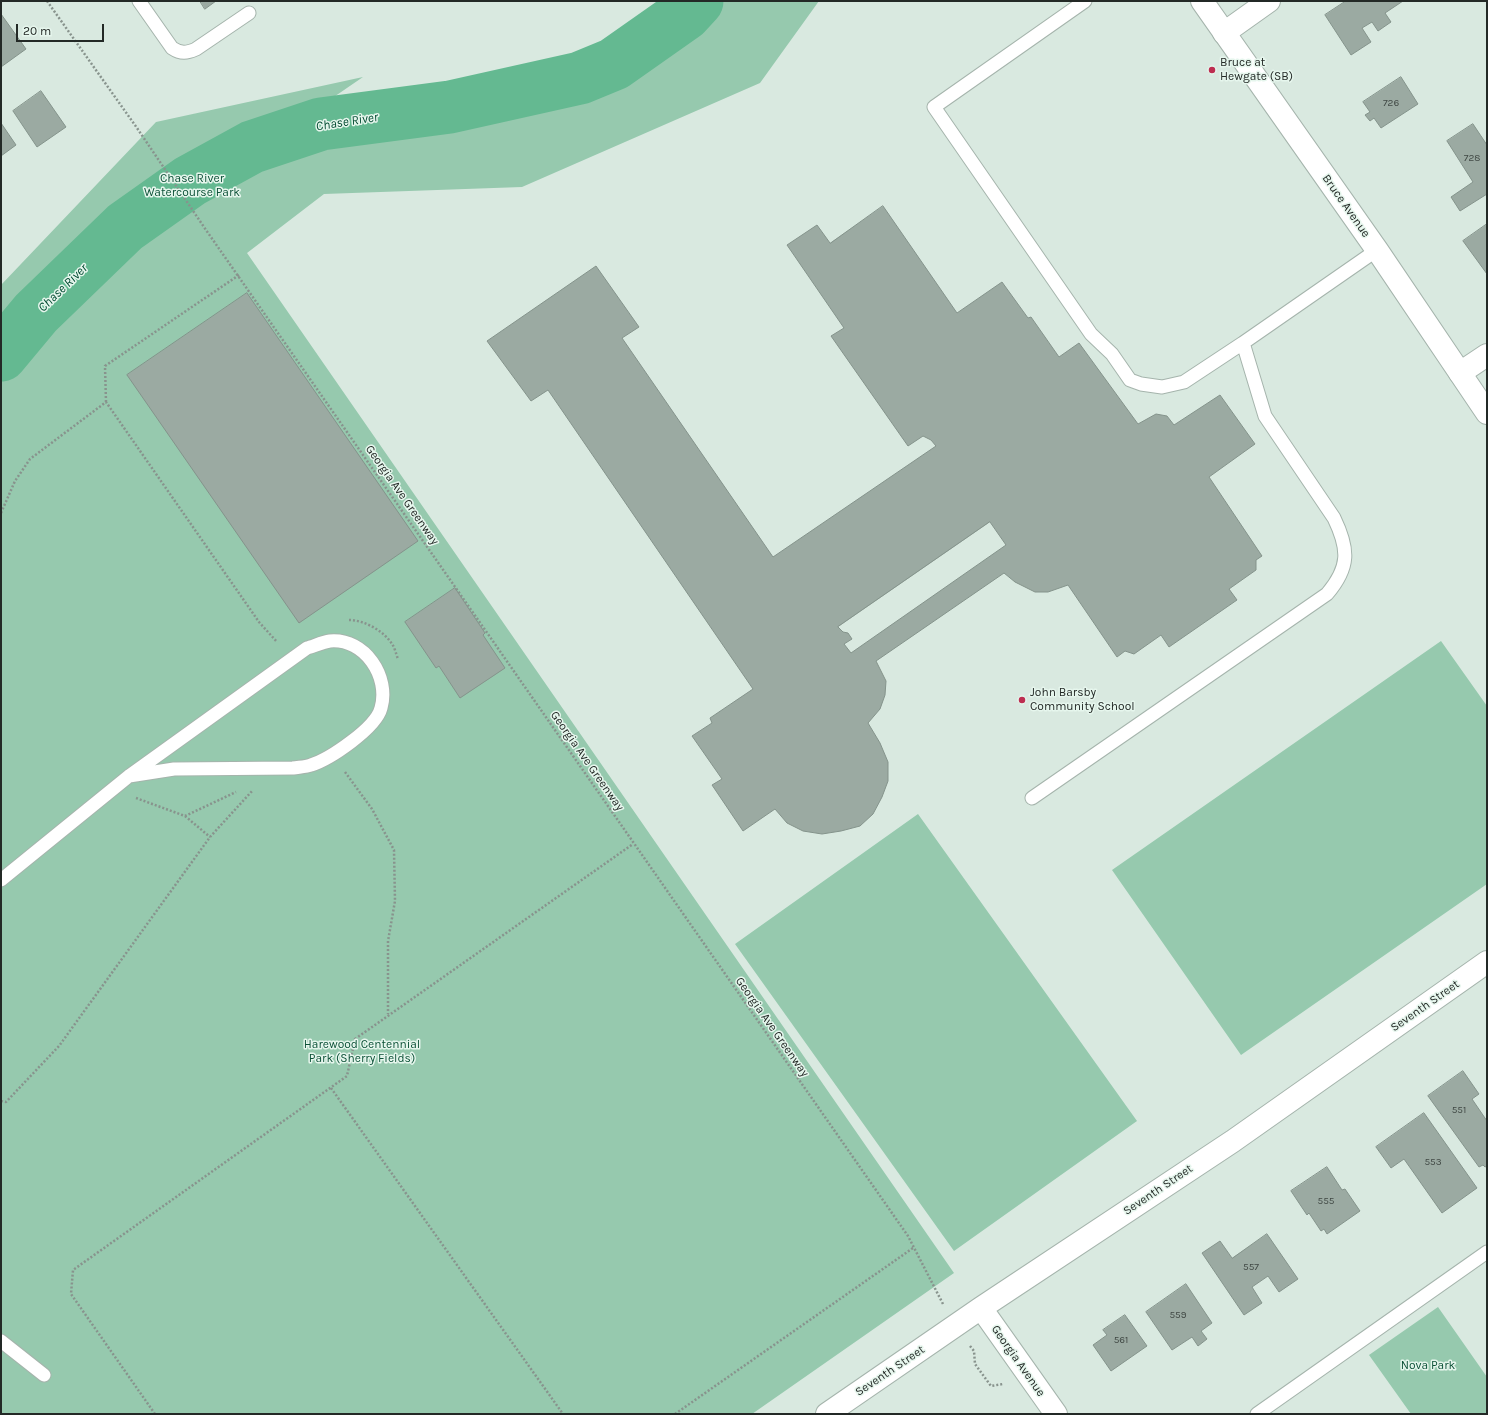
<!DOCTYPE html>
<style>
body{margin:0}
#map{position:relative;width:1488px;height:1415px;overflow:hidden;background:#d9e9e0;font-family:Karla,sans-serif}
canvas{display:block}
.frame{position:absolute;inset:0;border:2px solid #232926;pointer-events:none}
.scale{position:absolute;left:16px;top:24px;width:88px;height:18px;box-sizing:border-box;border:2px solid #232926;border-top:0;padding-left:5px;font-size:12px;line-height:14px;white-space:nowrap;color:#232926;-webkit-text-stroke:3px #e6f6ed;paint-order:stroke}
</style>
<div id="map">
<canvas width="1488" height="1415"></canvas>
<div class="frame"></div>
<div class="scale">20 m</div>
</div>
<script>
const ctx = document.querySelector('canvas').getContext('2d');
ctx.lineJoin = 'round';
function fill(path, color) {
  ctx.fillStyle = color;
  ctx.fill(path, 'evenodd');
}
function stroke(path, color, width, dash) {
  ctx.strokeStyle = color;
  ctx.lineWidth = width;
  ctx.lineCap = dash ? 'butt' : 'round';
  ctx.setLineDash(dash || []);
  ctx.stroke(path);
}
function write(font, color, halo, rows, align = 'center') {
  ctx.font = font + ' Karla,sans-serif';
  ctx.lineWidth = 3;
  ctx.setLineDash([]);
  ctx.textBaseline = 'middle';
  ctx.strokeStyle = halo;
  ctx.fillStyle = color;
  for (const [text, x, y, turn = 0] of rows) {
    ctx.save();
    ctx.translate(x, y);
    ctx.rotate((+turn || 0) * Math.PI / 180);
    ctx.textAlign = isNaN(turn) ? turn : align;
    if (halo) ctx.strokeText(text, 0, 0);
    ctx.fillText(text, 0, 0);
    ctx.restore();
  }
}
fill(new Path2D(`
 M719,1H819L760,83L522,187L324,194L247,253L954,1273L752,1414H1V285L156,122L363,77L309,114L395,103L414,96L454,90L522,86L577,74L651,41Z
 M1441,641L1487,706V884L1241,1055L1112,870Z
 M918,814L1137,1121L954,1251L735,944Z
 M1438,1307L1487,1377V1414H1411L1369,1355Z`), '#96c9ae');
stroke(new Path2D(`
 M1,355L36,313L125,227L190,181L252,147L321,124L450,107L580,78L614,64L685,14L697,1`), '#64b991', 53);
const building = new Path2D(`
 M200,1H216L205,9Z
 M1346,1H1403L1385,13L1391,22L1378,31L1372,22L1362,28L1371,42L1351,55L1325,15Z
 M1,14L26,49L1,67Z
 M1401,77L1418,104L1381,128L1374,118L1370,121L1365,115L1370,112L1363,102Z
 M41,91L66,127L37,147L13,111Z
 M1,123L16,145L1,156Z
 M1473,124L1487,145V194L1460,211L1451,197L1473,182L1447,141Z
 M883,206L957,313L1002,282L1028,318L1031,317L1059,357L1079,343L1138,424L1156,414L1167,416L1174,425L1220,395L1255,444L1209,477L1262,556L1256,560V570L1229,589L1237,600L1169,647L1161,635L1134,654L1125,651L1117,657L1068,585L1048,592H1035L1015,582L1004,573L876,661L886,681L885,695L880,709L868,723L880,743L888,762V781L882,797L873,814L860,826L841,831L822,834L803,831L787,823L775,809L743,831L712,785L722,779L692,736L712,723L710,718L753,689L548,390L531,401L487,341L596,266L639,327L622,338L773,557L936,446L931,440L923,436L908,446L831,336L844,328L787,245L817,225L830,243ZM990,522L1006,545L851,653L844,644L852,639L848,633L843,632L838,627Z
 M1487,224V274L1463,241Z
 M247,293L418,541L299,623L127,375Z
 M455,588L485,633L483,635L505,668L460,698L439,666L436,668L405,622Z
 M1463,1071L1479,1094L1472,1099L1487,1121V1166L1485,1167L1483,1165L1479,1167L1428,1096Z
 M1424,1113L1477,1188L1442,1213L1404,1159L1391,1168L1376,1147Z
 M1327,1167L1342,1190L1345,1189L1360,1211L1327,1234L1324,1229L1321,1231L1309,1213L1307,1215L1291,1191Z
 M1267,1234L1298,1279L1279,1292L1268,1276L1252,1287L1262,1303L1244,1315L1202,1253L1220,1241L1232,1258Z
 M1186,1284L1212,1323L1201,1331L1207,1339L1198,1346L1192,1337L1172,1350L1146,1312Z
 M1125,1315L1147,1346L1111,1371L1093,1345L1107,1335L1103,1330Z`);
fill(building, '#9baaa2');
stroke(building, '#84938b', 1);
const service = new Path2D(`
 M139,1L172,48C181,54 187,53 196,49L249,13
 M1085,1L934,107L1091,334L1112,354L1130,380L1141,384L1162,387L1184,382L1243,343L1377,250
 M1032,798L1327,594C1350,567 1349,549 1334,518L1265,416L1243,343
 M1,880L129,776L307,648C314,646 323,642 330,641C365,638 390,677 381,708C376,728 330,759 311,765C306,767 299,767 293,768L174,769L129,776
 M1,1341L44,1375
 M1257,1414L1487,1252`);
const minor = new Path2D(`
 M1224,33L1269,1
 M1460,373L1487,355
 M981,1308L1056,1414
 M827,1414L981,1308L1233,1141L1487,962`);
const tertiary = new Path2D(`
 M1202,1L1377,250L1487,413`);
stroke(service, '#a5b4ac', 15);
stroke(minor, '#a5b4ac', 24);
stroke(tertiary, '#a5b4ac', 24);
stroke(new Path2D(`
 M47,1L137,128L206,230L908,1236L943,1304
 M106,402L105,366L239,275
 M1,513L15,481L30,459L106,402L259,622L277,642
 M349,620C364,620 384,631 392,644C395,648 396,654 398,659
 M345,772L372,809L394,850L395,901L388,941V1014
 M136,798L185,816L236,792
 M185,816L210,837
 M331,1088L563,1414
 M1,1101L6,1102L59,1046L210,837L253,790
 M970,1346L974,1351L975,1364L991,1386L1003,1384
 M155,1414L71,1294L73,1270L347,1076L355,1039L633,844
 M675,1414L913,1248`), '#88938d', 2.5, [2, 2]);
stroke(service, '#fff', 13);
stroke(minor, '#fff', 22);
stroke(tertiary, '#fff', 22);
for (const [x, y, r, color] of [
 [1212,70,4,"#bd2d50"],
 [1022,700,4,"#bd2d50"]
]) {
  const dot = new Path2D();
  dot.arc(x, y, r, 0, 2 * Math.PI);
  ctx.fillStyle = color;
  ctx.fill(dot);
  stroke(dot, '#e6f6ed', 1.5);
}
write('10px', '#414945', null, [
 ["726",1391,103],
 ["728",1472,158],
 ["551",1459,1110],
 ["553",1433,1162],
 ["555",1326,1201],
 ["557",1251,1267],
 ["559",1178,1315],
 ["561",1121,1340]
]);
write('12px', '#232926', '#e6f6ed', [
 ["Bruce at",1220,63],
 ["Hewgate (SB)",1220,77],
 ["John Barsby",1030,693],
 ["Community School",1030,707]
], 'left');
write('12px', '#0c5137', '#e6f6ed', [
 ["Chase River",192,179],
 ["Watercourse Park",192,193],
 ["Harewood Centennial",362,1045],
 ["Park (Sherry Fields)",362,1059],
 ["Nova Park",1428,1366]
]);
write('12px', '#232926', '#e6f6ed', [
 ["Bruce Avenue",1346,206,55],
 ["Georgia Ave Greenway",402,495,55],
 ["Georgia Ave Greenway",587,761,55],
 ["Seventh Street",1425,1006,-35],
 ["Georgia Ave Greenway",772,1027,55],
 ["Seventh Street",1158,1190,-34],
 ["Georgia Avenue",1018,1361,55],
 ["Seventh Street",890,1371,-34]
]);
write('italic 13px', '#024b31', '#e6f6ed', [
 ["Chase River",347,122,-9],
 ["Chase River",63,288,-44]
]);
</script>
